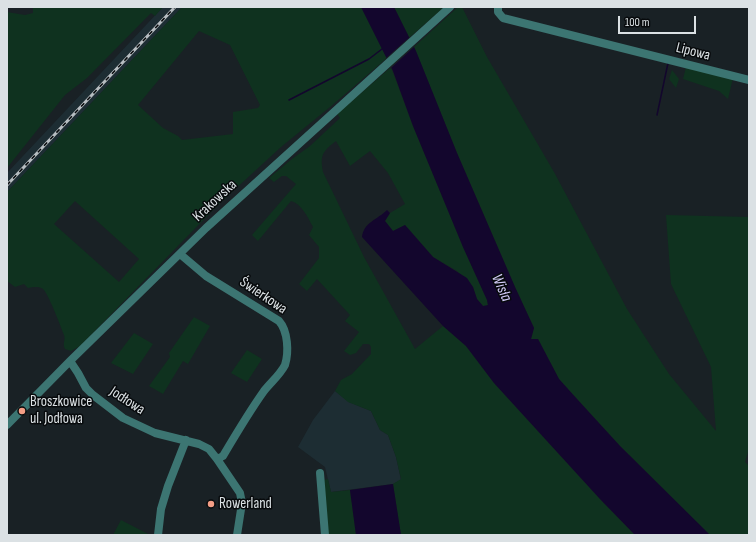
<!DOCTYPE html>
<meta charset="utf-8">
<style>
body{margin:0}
#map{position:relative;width:756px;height:542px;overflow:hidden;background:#192125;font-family:"Sofia Sans Condensed",sans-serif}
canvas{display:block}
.frame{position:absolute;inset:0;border:8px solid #dbe1e4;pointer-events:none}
.scale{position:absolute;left:618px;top:16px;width:78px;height:18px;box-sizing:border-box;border:2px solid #dbe1e4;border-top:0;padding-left:5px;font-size:12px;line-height:14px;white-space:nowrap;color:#dbe1e4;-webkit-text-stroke:3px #070a0c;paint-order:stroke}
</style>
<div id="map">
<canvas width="756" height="542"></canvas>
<div class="frame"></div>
<div class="scale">100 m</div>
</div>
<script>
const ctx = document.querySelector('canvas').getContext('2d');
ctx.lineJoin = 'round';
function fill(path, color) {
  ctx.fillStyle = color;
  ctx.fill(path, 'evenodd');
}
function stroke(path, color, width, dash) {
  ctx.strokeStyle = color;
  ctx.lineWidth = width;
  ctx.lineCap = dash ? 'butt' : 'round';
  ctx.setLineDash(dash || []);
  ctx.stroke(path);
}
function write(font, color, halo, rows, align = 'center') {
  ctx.font = font + ' "Sofia Sans Condensed",sans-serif';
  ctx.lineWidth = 3;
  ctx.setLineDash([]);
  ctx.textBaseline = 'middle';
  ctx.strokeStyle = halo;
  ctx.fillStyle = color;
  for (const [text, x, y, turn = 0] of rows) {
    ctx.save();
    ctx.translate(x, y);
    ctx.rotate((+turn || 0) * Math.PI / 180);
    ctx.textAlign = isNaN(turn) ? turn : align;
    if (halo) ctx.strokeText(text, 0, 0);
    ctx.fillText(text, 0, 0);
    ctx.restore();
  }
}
fill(new Path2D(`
 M163,7H182L7,192V173Z
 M335,391L349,402L371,411L380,430L388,435L396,457L401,480L393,484L331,492L325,467L298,447L313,420Z`), '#1d2d33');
fill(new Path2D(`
 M33,7H163L155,16L151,13L87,78L65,95L7,168V12L25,15L33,13Z
 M182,7H361L387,58L330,107L281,147L219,204L80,346L71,351L65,349C62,343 66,340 64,335C61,327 48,293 43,289C39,286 33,287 28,288L24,284L15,287L7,281V192ZM199,31L230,45L260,105L258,108L233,112V134L182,140L178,136L163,128L138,105ZM75,201L139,259L119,282L54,224Z
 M394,7H444L409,38Z
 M458,7H462L487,57L554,172L627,309L669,374L716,431L711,367L671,284L666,215L749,217V449L745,462L749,466V535H710L620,446L577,399L559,379L538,339H531L534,328L515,287L457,153L414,47Z
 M391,67L413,126L463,247L487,300L488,306H483L477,299L473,287L457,271L433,257L405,225L393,231L385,221L390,213L405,204L388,173L370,151L350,166L336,141C322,152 320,155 323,172L364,257L415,349L443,326L466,346L494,383L600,499L635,535H401L393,484L401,479L396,457L388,435L380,430L371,411L348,402L335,391L341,380L352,374L371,354V347L369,344H363L356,353L350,355L344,351L359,332L345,321L350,315L317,279L307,291L299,284L319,258V247L309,235L313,227C308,218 302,204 291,201L258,241L252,235L296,184L286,176H282L274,182L269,178L292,159L310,146L340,118L337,114Z
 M686,67L733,78L728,99L719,91L683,79Z
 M672,70L679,79L676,88L669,79Z
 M194,317L210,326L188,364L183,361L163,394L149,386L170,357L169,353Z
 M134,333L153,344L133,374L111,363Z
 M247,350L262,359L247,382L231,373Z
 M328,479L331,492L350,490L356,535H327L324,480Z
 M121,520L150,535H113Z`), '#0f321f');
fill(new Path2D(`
 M361,7H394L416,51L457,153L515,287L534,328L531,339H538L559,379L577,399L620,446L710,535H635L600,499L494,383L466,346L443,326L362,237C364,222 377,220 387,210L390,213L385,221L393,231L405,225L433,257L467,278L473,287L477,299L483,306L488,305L487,300L463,247L413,126L393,71Z
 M393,484L401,535H356L350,490Z`), '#13062d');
fill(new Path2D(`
 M411,36L415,46L390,69L385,59Z`), '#192125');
stroke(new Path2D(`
 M289,100L369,59L382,49
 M657,115L668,63`), '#13062d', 1.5);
stroke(new Path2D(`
 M498,7V12L503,18L749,80
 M180,254L206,276L279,321C288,331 289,352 285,365C280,375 271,382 264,391C249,412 236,434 223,456L217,459
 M70,361L78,373L86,388L93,395L123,418L155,433L199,444L209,449L217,459L240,493L242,503L237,535
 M7,425L70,361L206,228L450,7
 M320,473L325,535
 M158,535L161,509L168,486L186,440`), '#3c7572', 8);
const rail = new Path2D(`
 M7,185L175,7`);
stroke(rail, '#b7bdc1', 3);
stroke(rail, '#070a0c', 1.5, [4.5]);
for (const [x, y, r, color] of [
 [22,411,4,"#f49e86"],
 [211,504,4,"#f49e86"]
]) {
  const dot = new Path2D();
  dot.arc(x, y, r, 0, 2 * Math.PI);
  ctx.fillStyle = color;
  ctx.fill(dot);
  stroke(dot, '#070a0c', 1.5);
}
write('15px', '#dbe1e4', '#070a0c', [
 ["Lipowa",693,52,14],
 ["Krakowska",215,201,-43],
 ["Świerkowa",263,296,34],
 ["Jodłowa",127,401,33]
]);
write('15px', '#dbe1e4', '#070a0c', [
 ["Broszkowice",30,402],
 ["ul. Jodłowa",30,419],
 ["Rowerland",219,504]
], 'left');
write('italic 16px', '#d3cbf8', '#070a0c', [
 ["Wisła",501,288,66]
]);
</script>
